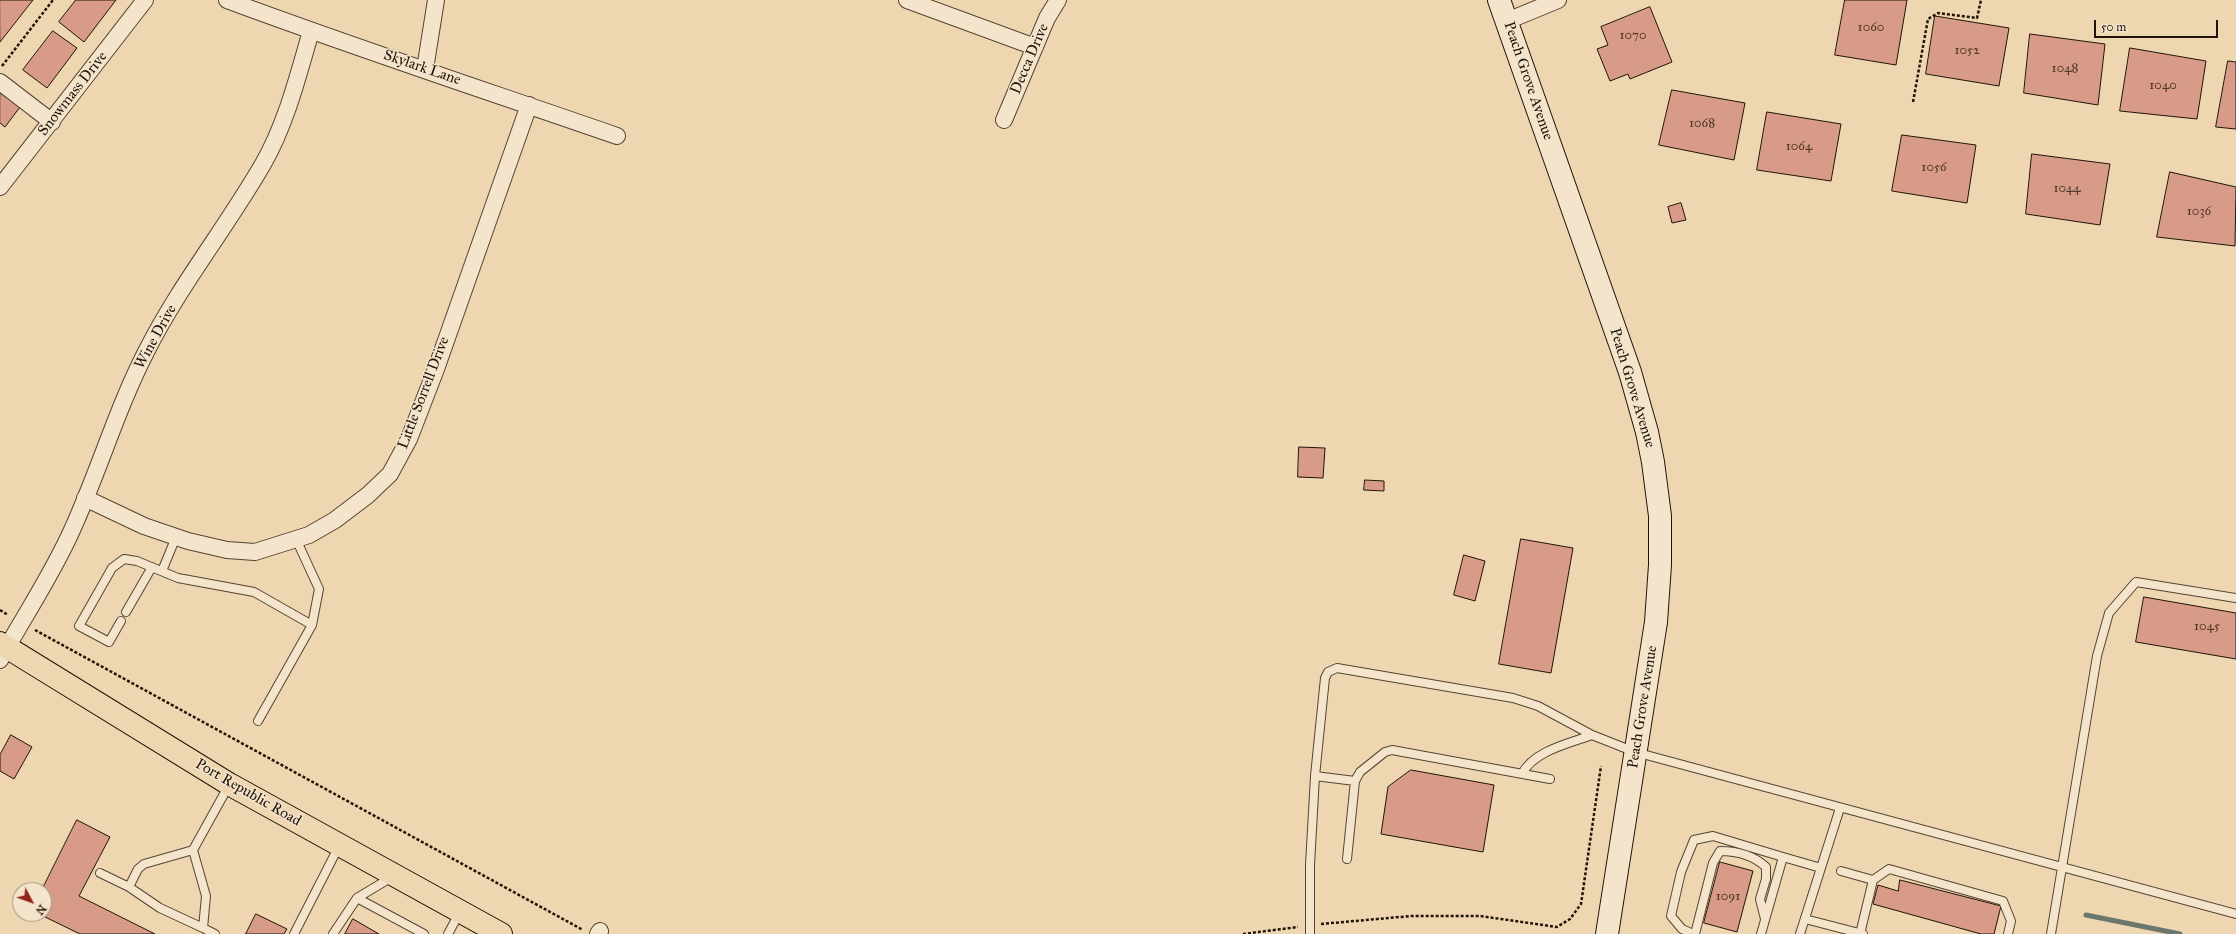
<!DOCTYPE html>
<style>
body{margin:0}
#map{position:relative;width:2236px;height:934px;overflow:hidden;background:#eed6b0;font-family:"IM FELL Great Primer",serif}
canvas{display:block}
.north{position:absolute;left:12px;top:882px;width:40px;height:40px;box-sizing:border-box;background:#f4e4cc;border:1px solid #9f917e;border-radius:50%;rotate:131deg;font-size:11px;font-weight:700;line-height:16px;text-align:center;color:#201408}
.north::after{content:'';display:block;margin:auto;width:14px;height:18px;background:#8f2418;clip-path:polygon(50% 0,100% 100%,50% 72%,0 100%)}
.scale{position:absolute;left:2094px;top:20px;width:124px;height:18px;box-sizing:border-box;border:2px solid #201408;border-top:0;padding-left:5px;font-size:12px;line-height:14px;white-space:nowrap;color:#201408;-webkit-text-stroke:3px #f4e4cc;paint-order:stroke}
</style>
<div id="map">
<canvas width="2236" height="934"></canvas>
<div class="north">N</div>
<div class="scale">50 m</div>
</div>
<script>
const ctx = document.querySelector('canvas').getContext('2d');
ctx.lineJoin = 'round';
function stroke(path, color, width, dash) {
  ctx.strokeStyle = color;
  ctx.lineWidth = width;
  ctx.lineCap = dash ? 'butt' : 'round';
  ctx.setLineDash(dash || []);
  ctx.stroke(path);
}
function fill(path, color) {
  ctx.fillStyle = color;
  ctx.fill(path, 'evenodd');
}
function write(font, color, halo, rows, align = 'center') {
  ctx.font = font + ' "IM FELL Great Primer",serif';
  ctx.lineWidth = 3;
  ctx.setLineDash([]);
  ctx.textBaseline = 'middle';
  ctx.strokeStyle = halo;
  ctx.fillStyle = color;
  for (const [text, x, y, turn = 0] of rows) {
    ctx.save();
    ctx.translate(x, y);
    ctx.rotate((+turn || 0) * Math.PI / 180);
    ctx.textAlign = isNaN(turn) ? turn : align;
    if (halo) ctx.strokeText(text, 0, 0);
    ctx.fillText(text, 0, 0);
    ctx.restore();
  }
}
stroke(new Path2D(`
 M2086,915L2180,934`), '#69776c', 5);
const building = new Path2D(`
 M0,0H33L0,42Z
 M76,0H116L84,42L59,22Z
 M1845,0H1907L1896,65L1835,55Z
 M1650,7L1672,62L1630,79L1628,74L1610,81L1597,49L1608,45L1601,27Z
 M1935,16L2009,28L1999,86L1926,74Z
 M53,31L77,48L47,88L23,70Z
 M2030,34L2105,44L2098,105L2024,93Z
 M2130,48L2206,61L2197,119L2120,111Z
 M2228,61L2236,62V129L2216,127Z
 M1672,90L1745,103L1734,160L1659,145Z
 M0,93L20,107L5,127L0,123Z
 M1767,112L1841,124L1831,181L1757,170Z
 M1902,135L1976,145L1967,203L1892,191Z
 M2032,154L2110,164L2100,225L2026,214Z
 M2170,172L2236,187L2235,246L2157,237Z
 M1681,203L1686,220L1672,223L1668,207Z
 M1299,447L1325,448L1323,478L1298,477Z
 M1365,480L1384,481V491L1364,490Z
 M1521,539L1573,548L1551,673L1499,664Z
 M1464,555L1485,561L1475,601L1454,595Z
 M2144,597L2236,613V659L2136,642Z
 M11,735L32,747L14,779L0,771V755Z
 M1411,770L1494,785L1483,852L1381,834L1388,787Z
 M77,820L110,837L79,896L155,934H80L39,914H44V890H42Z
 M1720,862L1753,871L1737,932L1704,923Z
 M1900,880L2001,906L1994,934H1981L1873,904L1878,885L1898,891Z
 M256,914L287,929L284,934H246Z
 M353,919L379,934H345Z`);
fill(building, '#d89b88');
stroke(building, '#201408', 1);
const lane = new Path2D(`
 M162,571L176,537
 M126,612L152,567
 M121,621L109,642L79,626L112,568L124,559L137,561L178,578L254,592L312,625
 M258,721L312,625L319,589L296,539
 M1522,774C1533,751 1570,743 1592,735
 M1315,776L1355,781
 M193,850L206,896L203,928L160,908L129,887L138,869L144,864L193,850L229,785
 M1783,857L1821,868
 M1347,859L1355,781L1360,772L1385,752L1392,750L1550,779
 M1841,871L1873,880L1889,869L2003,901L2011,921L2008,934
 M100,873L129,887
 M357,898L424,934
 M1805,919L1863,934
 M203,928L215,934
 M294,934L339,846
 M333,934L357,898L392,877
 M448,934L460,912
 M1310,934V865L1315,776L1325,678L1328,672L1337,668L1513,698L1538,706L1592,735L1635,752L2236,914
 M1693,934L1682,929L1671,916L1681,872L1694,840L1713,836L1783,857L1761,934
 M1695,934L1713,863L1720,851C1737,851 1753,855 1766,867V879L1760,899L1765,919
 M1800,934L1840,808
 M1860,934L1873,880
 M2051,934L2097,656L2109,613L2136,582L2236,598`);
const street = new Path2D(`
 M227,0C356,48 487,91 617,136
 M907,0L1035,47
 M1507,21L1558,0
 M425,69L436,0
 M0,82L52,122
 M1004,120L1047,18L1058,0
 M0,187L145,0
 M85,498L144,526L188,541L227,550L255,552L309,535L335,520L368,495L390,474L409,439L436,369L529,105
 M0,660C24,616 52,575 72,530C99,471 117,408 147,350C180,285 226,228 263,164C286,124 298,76 311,31
 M598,934L600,931`);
const secondary = new Path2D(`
 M1499,0L1630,372L1647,432L1653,462L1660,516V565L1656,622L1607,934`);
const primary = new Path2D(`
 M0,643L229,784L501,934`);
stroke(lane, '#544432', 10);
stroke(street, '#544432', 18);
stroke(secondary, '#201408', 24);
stroke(primary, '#201408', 24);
stroke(new Path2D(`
 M2,66L53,0
 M1913,102L1928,19L1938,13L1977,18L1981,0
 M0,610L8,615
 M35,630L583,930
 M1321,924L1411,916H1480L1557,927L1570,919L1581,904L1601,766
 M1243,934L1298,927`), '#201408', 2.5, [3, 2]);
stroke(lane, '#f4e4cc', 8);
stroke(street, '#f4e4cc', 16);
stroke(secondary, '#f4e4cc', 22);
stroke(primary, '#eed6b0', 22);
write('13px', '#4e3628', null, [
 ["1060",1871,28],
 ["1070",1633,36],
 ["1052",1967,51],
 ["1048",2065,69],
 ["1040",2163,86],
 ["1068",1702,124],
 ["1064",1799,147],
 ["1056",1934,168],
 ["1044",2067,189],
 ["1036",2199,212],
 ["1045",2207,627],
 ["1091",1728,897]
]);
write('15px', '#201408', '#f4e4cc', [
 ["Decca Drive",1030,59,-67],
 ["Skylark Lane",422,68,19],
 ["Peach Grove Avenue",1528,81,71],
 ["Snowmass Drive",73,94,-52],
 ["Wine Drive",156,337,-61],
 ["Peach Grove Avenue",1632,388,73],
 ["Little Sorrell Drive",424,393,-69],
 ["Peach Grove Avenue",1643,707,-81],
 ["Port Republic Road",248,793,30]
]);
</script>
